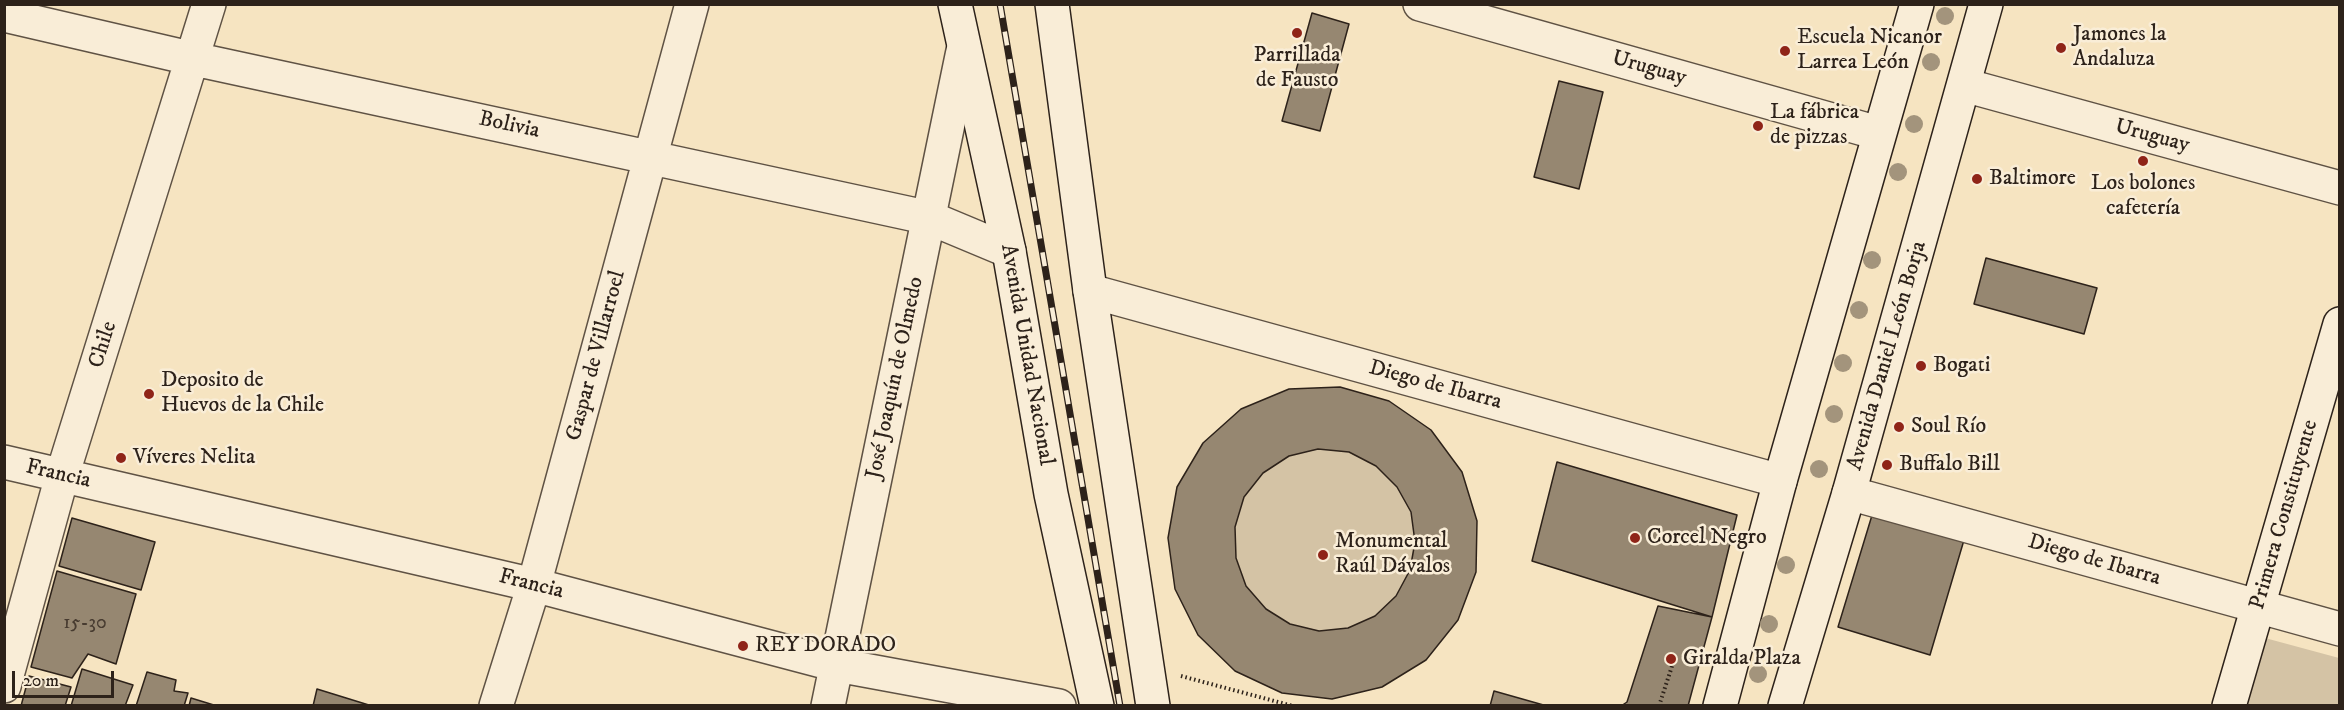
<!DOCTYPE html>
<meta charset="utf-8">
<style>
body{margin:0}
#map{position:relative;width:2344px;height:710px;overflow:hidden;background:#f6e4c1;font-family:"IM FELL DW Pica",serif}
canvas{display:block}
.frame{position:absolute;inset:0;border:6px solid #2d221a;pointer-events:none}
.scale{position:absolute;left:12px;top:671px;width:102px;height:27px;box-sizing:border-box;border:3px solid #2d221a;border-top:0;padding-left:8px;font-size:18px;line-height:21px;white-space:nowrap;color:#2d221a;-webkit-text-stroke:4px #f9edd7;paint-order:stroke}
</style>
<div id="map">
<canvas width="2344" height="710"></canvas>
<div class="frame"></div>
<div class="scale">20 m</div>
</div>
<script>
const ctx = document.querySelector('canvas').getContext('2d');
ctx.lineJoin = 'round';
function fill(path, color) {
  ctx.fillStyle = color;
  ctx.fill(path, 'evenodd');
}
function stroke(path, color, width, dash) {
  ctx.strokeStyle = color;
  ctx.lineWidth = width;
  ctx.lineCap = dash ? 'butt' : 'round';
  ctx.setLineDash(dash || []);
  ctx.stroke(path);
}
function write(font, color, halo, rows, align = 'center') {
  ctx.font = font + ' "IM FELL DW Pica",serif';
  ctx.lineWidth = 5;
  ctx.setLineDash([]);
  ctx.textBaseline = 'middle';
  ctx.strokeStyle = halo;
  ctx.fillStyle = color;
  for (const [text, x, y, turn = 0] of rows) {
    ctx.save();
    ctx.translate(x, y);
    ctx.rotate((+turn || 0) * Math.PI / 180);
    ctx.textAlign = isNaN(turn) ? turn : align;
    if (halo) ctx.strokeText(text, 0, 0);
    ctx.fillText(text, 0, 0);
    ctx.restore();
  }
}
fill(new Path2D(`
 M1340,387L1389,401L1431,430L1462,472L1477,521L1476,572L1458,620L1426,660L1382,687L1332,699L1198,635L1175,589L1168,538L1177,487L1203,443L1241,409L1289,389Z
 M2265,638L2339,658V705L2247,706Z`), '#d4c3a5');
const building = new Path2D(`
 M1312,13L1349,24L1320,131L1282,121Z
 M1559,81L1603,92L1579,189L1534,177Z
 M1986,258L2097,288L2084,334L1974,304Z
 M1340,387L1389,401L1431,430L1462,472L1477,521L1476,572L1458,620L1426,660L1382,687L1332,699L1282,693L1235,671L1198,635L1175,589L1168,538L1177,487L1203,443L1241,409L1289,389ZM1318,449L1349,452L1376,466L1397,487L1411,512L1415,542L1410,570L1396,596L1375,616L1348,628L1319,631L1290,624L1266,609L1246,586L1236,558L1235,527L1244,497L1263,473L1289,456Z
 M1557,462L1737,515L1712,617L1532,561Z
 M1873,512L1964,540L1930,655L1838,627Z
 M72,518L155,542L141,590L59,566Z
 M57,571L136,594L116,664L88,654L72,678L31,667Z
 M1658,606L1712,617L1688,706H1621L1627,702Z
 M82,669L133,685L125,706H71Z
 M147,672L176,680L174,691L188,693L184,706H136Z
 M29,676L71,687L65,706H21Z
 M317,689L372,706H313Z
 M1494,691L1547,706H1490Z
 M191,698L217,706H189Z`);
fill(building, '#968771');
stroke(building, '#2d221a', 1.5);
const street = new Path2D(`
 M1420,4L1878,133
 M4,15L194,59L930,218L1009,251
 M1964,85L2340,188
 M1090,291L1780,481
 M4,462L534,585L837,665L1059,706
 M1849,493L2340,629
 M4,686L62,476L209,4
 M496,706L534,585L692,4
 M828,706L963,51`);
const secondary = new Path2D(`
 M955,4L1009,251L1051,494L1097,706
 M1052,4L1090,291L1153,706
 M1720,706L1780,481L1917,4
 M1785,706L1849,493L1986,4
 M2229,706L2340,324`);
stroke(street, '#5f5244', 36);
stroke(secondary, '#2d221a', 36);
stroke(new Path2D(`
 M1181,676L1293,706
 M1659,706L1674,660`), '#2d221a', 4, [1.5, 3]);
stroke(street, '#f9edd7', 33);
stroke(secondary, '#f9edd7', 33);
const rail = new Path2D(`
 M1000,4L1120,706`);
stroke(rail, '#2d221a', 7);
stroke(rail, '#f9edd7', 4.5, [14]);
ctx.fillStyle = '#a3947c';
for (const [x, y] of [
 [1945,16],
 [1931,62],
 [1914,124],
 [1898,172],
 [1872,260],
 [1859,310],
 [1843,363],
 [1834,414],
 [1819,469],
 [1786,565],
 [1769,624],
 [1758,674]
]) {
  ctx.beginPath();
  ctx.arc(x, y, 9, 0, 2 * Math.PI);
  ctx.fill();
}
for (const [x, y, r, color] of [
 [1297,33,6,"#8f2418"],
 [2061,48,6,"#8f2418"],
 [1785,51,6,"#8f2418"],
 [1758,126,6,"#8f2418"],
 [2143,161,6,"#8f2418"],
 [1977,179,6,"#8f2418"],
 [1921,366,6,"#8f2418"],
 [149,394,6,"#8f2418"],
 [1899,427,6,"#8f2418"],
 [121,458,6,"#8f2418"],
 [1887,465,6,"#8f2418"],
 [1635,538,6,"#8f2418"],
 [1323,555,6,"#8f2418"],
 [743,646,6,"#8f2418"],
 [1671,659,6,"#8f2418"]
]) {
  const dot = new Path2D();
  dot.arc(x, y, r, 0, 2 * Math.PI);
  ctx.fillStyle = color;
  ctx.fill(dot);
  stroke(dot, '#f9edd7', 2);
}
write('20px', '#473b30', null, [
 ["15-30",85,624]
]);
write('22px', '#2d221a', '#f9edd7', [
 ["Jamones la",2073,35],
 ["Andaluza",2073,60],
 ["Escuela Nicanor",1797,38],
 ["Larrea León",1797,63],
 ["Parrillada",1297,56,"center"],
 ["de Fausto",1297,81,"center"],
 ["La fábrica",1770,113],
 ["de pizzas",1770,138],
 ["Baltimore",1989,179],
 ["Los bolones",2143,184,"center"],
 ["cafetería",2143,209,"center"],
 ["Bogati",1933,366],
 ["Deposito de",161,381],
 ["Huevos de la Chile",161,406],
 ["Soul Río",1911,427],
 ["Víveres Nelita",133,458],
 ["Buffalo Bill",1899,465],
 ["Corcel Negro",1647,538],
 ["Monumental",1335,542],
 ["Raúl Dávalos",1335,567],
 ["REY DORADO",755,646],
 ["Giralda Plaza",1683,659]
], 'left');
write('22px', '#2d221a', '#f9edd7', [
 ["Uruguay",1649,69,16],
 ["Bolivia",509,126,12],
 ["Uruguay",2152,137,15],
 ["Chile",104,345,-72],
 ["Avenida Unidad Nacional",1026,355,80],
 ["Gaspar de Villarroel",597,356,-75],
 ["Avenida Daniel León Borja",1888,356,-74],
 ["José Joaquín de Olmedo",896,378,-78],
 ["Diego de Ibarra",1435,386,15],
 ["Francia",58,475,13],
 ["Primera Constituyente",2285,515,-74],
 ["Diego de Ibarra",2094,561,16],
 ["Francia",531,585,14]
]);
</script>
